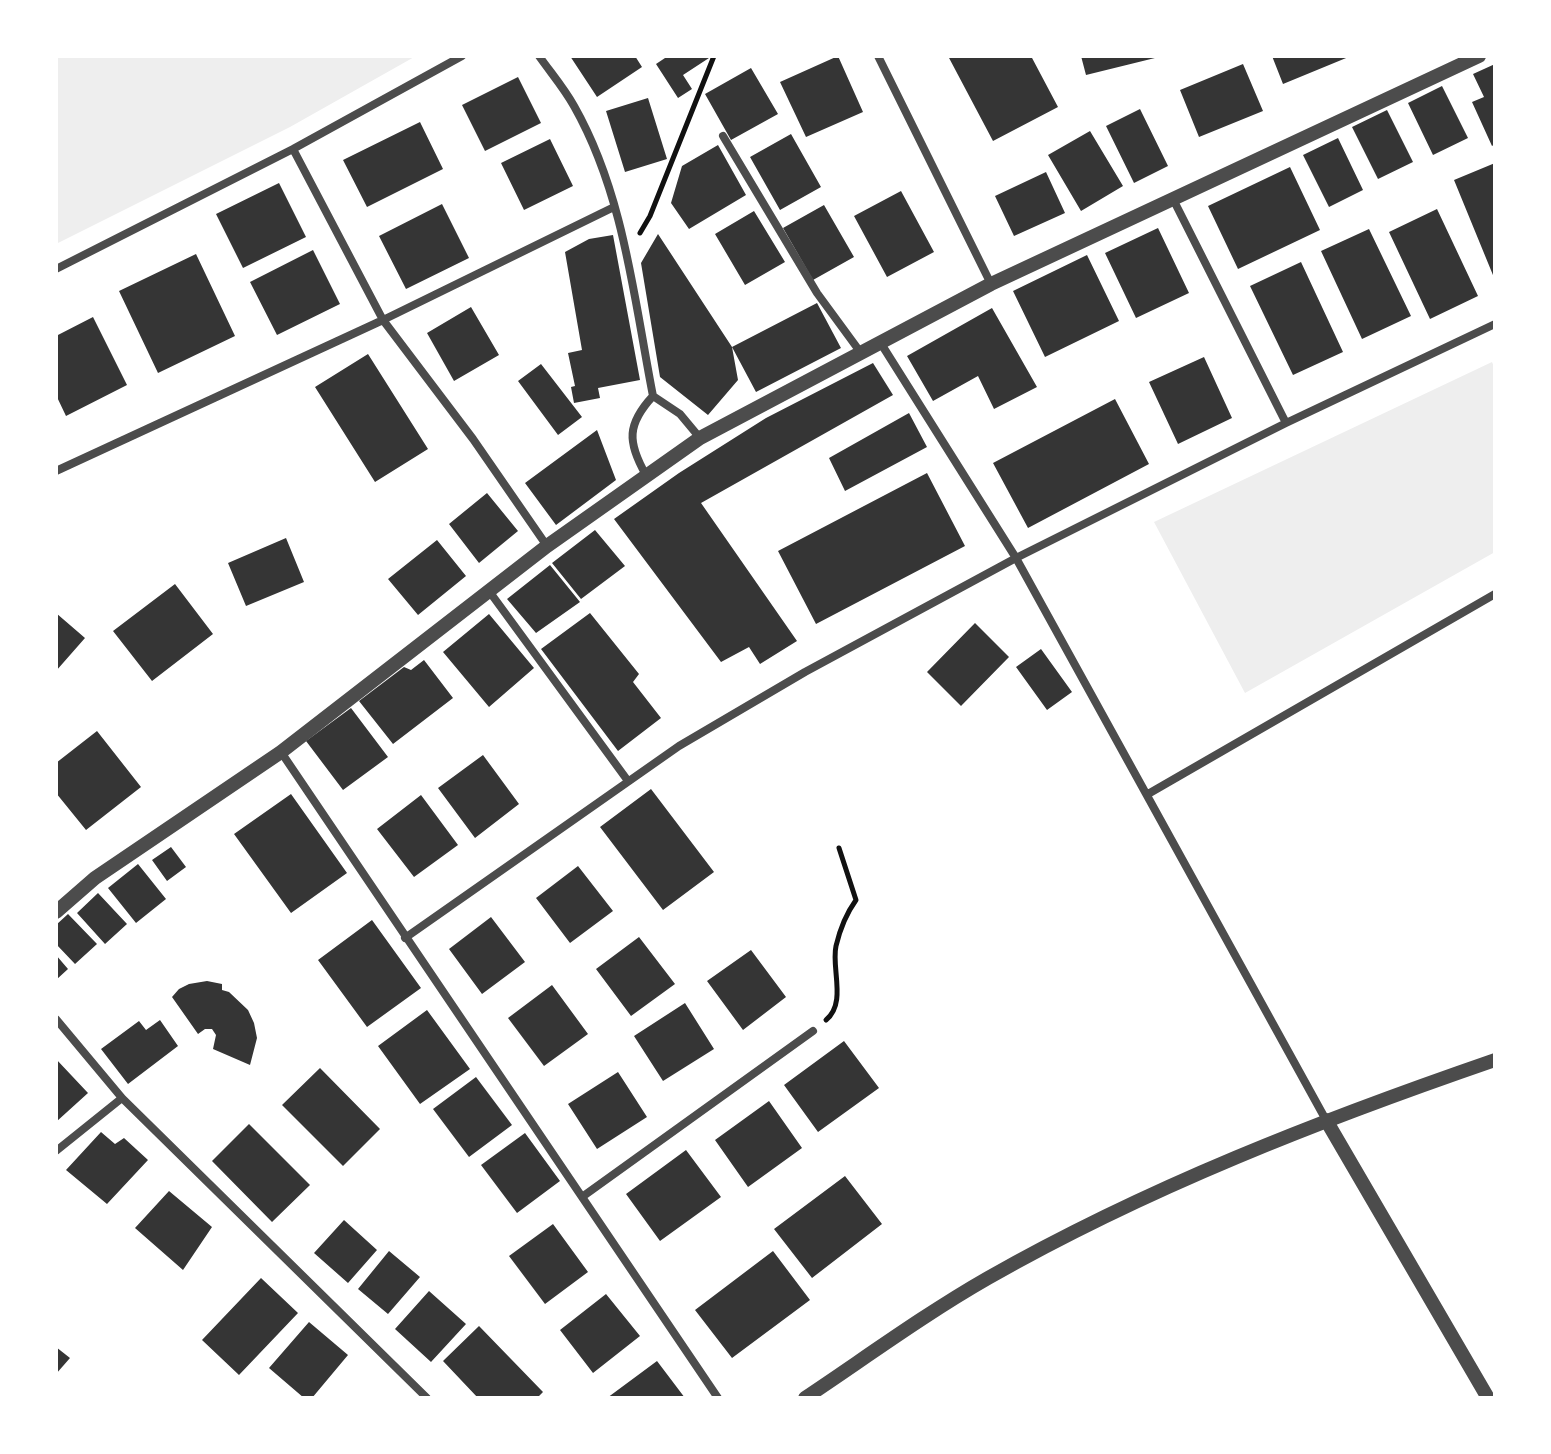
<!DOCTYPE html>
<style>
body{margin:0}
#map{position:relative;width:1551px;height:1454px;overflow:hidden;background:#fff;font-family:Ubuntu,sans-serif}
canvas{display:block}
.frame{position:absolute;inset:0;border:58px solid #fff;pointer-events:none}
</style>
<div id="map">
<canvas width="1551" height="1454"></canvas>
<div class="frame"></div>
</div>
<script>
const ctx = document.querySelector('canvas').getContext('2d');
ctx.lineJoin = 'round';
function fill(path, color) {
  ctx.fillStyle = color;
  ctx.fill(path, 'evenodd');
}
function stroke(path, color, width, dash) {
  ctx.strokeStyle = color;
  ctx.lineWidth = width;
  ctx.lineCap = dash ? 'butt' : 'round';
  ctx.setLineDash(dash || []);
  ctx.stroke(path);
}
fill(new Path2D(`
 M56,56H416L290,127L56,244Z
 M1492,362L1495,369V552L1245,693L1154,522Z`), '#eee');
fill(new Path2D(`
 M570,56H635L642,67L597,97Z
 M668,56H707L709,58L683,75L692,89L678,98L656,64Z
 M838,56L863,112L806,137L780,82Z
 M948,56H1031L1058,107L993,141Z
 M1081,56H1159V57L1086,75Z
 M1272,56H1351L1283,84Z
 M1243,64L1263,111L1199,137L1180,90Z
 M1495,64V144L1492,146L1472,102L1484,97L1473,74Z
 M751,68L778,114L731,140L705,94Z
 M518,77L541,123L485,151L462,105Z
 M1442,86L1468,138L1433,155L1408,103Z
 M648,98L667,159L625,172L606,111Z
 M1140,109L1168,166L1134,183L1106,126Z
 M1387,110L1413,162L1378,179L1352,127Z
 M420,122L443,169L367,207L343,160Z
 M1090,131L1123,186L1081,211L1048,155Z
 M791,134L821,187L780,210L750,157Z
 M1338,138L1363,190L1329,207L1303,155Z
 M550,139L573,186L524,210L501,163Z
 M718,145L746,195L689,229L671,203L682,166Z
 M1495,163V280L1454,180Z
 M1290,167L1320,230L1238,269L1208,206Z
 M1046,172L1065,213L1014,236L995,196Z
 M279,183L306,237L243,268L216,214Z
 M901,191L934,252L887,277L854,216Z
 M442,204L469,258L406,289L379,236Z
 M824,205L854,257L813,280L783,228Z
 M1437,209L1478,296L1430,319L1389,232Z
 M754,211L785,262L745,285L715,234Z
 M1158,228L1189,293L1136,318L1105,253Z
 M1369,229L1411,316L1362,339L1321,251Z
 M658,234L732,347L817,303L841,348L756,392L732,347L738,380L708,415L660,377L641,263Z
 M613,235L640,380L598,388L600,398L574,403L571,387L575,386L568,353L582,350L565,252L589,239Z
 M313,250L340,304L277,335L250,282Z
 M196,254L235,336L158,373L119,291Z
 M1087,255L1119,321L1045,357L1013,291Z
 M1301,262L1343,352L1293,375L1250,286Z
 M471,307L499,355L454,381L427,333Z
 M992,308L1037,387L994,409L978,376L933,401L907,356Z
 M93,317L127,385L66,416L56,395V336Z
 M368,354L428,449L375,482L315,387Z
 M1204,357L1232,418L1178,444L1149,382Z
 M873,363L893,395L701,503L797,641L760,664L749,647L721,662L614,519L679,473L766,418Z
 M541,364L582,417L558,435L518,381Z
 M1115,399L1149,464L1028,528L993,463Z
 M909,413L927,447L845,491L829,458Z
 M597,430L616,480L556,525L525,483Z
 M927,473L965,546L816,624L778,551Z
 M487,493L518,531L479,563L449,524Z
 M595,530L625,566L581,599L552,563Z
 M286,538L304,582L246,606L228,563Z
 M437,540L466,576L418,615L388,579Z
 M550,565L580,602L536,633L507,599Z
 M175,584L213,634L152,681L113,631Z
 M56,613L85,638L56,671Z
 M590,613L639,674L633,682L661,718L618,751L541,649Z
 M489,614L534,668L489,707L443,652Z
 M975,623L1009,657L961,706L927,672Z
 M1041,649L1072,692L1047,710L1016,667Z
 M424,660L453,698L393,744L359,701L404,667L411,670Z
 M351,708L388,757L343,790L306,741Z
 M97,731L141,787L86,830L56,793V763Z
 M483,755L519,804L475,838L438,788Z
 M651,789L714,872L663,910L600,827Z
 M291,794L347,873L291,913L234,834Z
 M421,795L458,845L414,877L377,829Z
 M171,847L186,867L167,881L152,860Z
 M138,864L166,899L136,923L108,888Z
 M578,866L613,911L570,943L536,898Z
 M98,893L127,924L105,944L77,913Z
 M68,914L97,944L75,964L56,944V925Z
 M491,917L525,962L482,994L449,949Z
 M372,920L421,988L367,1027L318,960Z
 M639,937L675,984L631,1016L596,969Z
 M751,950L786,997L743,1030L707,981Z
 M56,955L68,969L56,980Z
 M207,981L222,984V990L229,992L248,1010L254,1023L257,1038L250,1065L213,1049L216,1035L212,1029H205L198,1034L172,997L179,989L189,984Z
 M552,985L588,1034L544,1066L508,1018Z
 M685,1003L714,1049L663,1081L634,1036Z
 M427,1010L470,1069L420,1104L378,1046Z
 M160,1020L178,1046L128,1084L101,1049L139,1021L146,1030Z
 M844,1041L879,1088L818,1132L784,1085Z
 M56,1059L88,1093L56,1122Z
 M320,1068L380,1129L343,1166L282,1105Z
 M618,1072L647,1117L597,1149L568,1104Z
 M476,1077L512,1125L469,1157L433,1109Z
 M769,1101L802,1148L748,1187L715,1140Z
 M249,1124L310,1185L272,1222L212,1161Z
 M101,1132L115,1144L124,1138L148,1160L107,1204L66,1170Z
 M525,1133L560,1181L517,1213L481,1165Z
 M686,1150L721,1197L660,1241L626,1194Z
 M845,1176L882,1224L812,1278L774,1229Z
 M169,1191L212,1227L183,1270L135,1228Z
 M344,1220L377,1250L348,1283L314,1253Z
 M553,1224L588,1272L545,1304L509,1256Z
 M389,1251L420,1277L388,1314L358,1289Z
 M773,1251L810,1300L732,1358L695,1310Z
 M261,1278L298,1313L239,1375L202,1340Z
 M429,1291L466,1324L431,1362L395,1329Z
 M606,1294L640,1336L593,1373L560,1330Z
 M309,1322L348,1355L312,1398H304L269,1368Z
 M479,1326L543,1392L537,1398H478L443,1361Z
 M56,1347L70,1358L56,1374Z
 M657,1361L685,1398H607Z`), '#353535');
stroke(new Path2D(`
 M640,233L650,216L714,56
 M826,1020C847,1003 831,968 836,946C840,929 846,914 856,900L839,848`), '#111', 5);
stroke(new Path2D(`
 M539,56C551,73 564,88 574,106C624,194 634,299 653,396
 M878,56L991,284
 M723,136L817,293L861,353
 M293,149L383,320L473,439L547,546
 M1173,199L1286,423
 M56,269L293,149L462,56
 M880,342L1016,558L1326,1120
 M653,396L680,414L700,438
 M56,471L383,320L614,207
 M646,475C627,442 627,424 653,396
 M489,591L628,781
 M281,752L718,1398
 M1148,794L1495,594
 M405,938L679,746L805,672L1016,558L1286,423L1495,324
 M56,1019L122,1098L427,1398
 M56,1151L122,1098
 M582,1197L813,1031`), '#4c4c4c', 8);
stroke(new Path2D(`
 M56,912L95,878L281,752L547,546L700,438L991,284L1479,56
 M1326,1120L1488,1398
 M805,1398C865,1358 925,1314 988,1278C1148,1187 1321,1120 1495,1060`), '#4c4c4c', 14);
</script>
